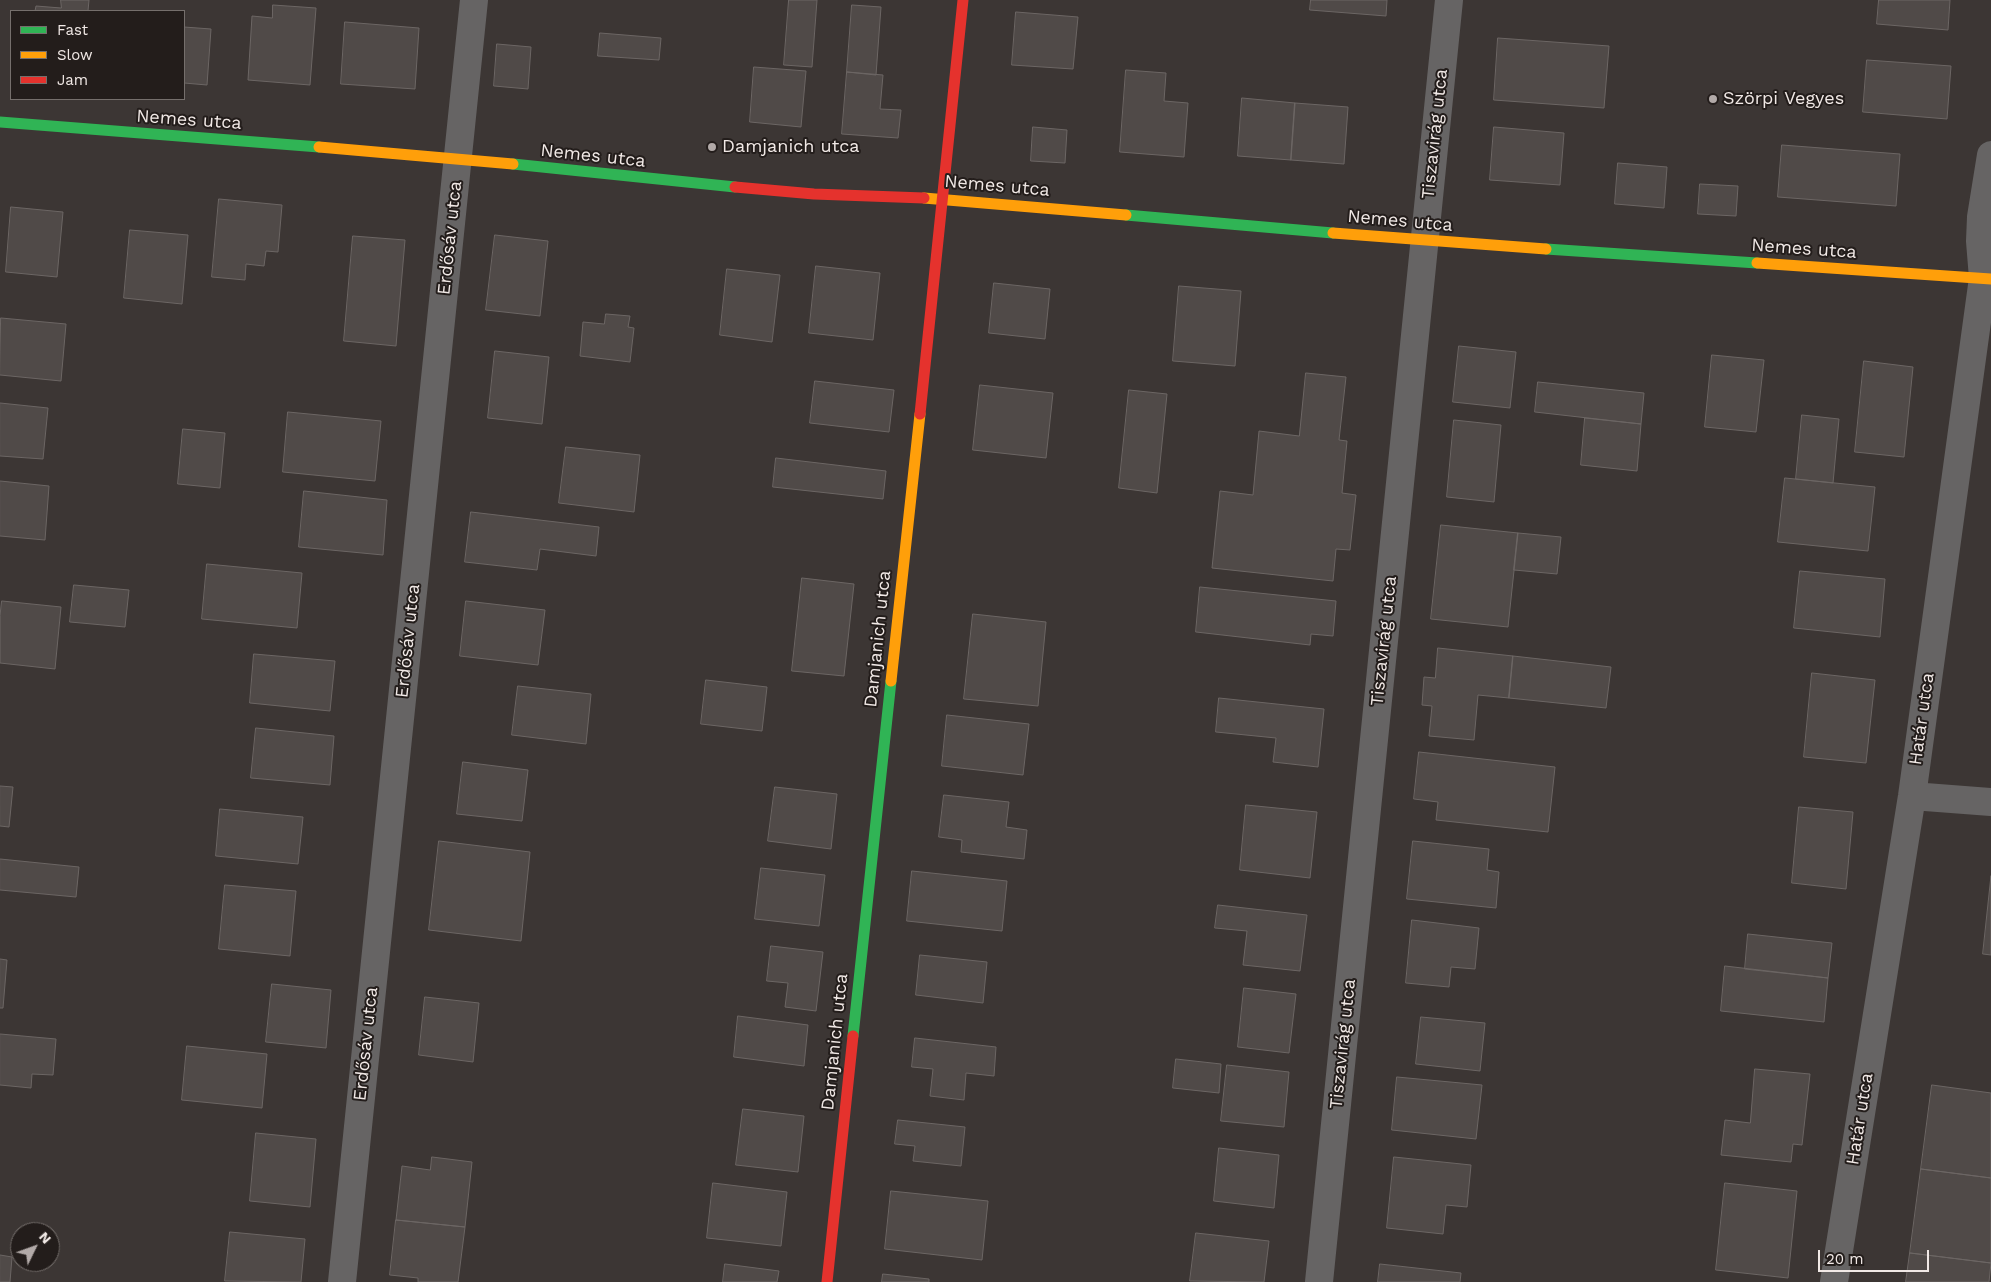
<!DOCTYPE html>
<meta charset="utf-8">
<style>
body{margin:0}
#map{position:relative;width:1991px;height:1282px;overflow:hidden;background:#3c3634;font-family:"Work Sans",sans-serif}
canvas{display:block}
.legend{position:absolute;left:10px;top:10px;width:175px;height:90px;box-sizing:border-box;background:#231d1b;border:1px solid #756f6c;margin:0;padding:6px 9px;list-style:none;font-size:15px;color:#f1e9e6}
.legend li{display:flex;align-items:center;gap:10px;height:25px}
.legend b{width:25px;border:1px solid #756f6c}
.north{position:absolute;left:10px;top:1222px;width:50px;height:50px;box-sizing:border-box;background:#231d1b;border:1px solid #756f6c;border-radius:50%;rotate:48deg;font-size:14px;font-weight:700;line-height:20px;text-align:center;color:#f1e9e6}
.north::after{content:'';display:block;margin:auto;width:18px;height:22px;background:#b2aaa8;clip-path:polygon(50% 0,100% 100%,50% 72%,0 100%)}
.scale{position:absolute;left:1818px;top:1250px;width:111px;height:22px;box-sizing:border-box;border:2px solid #f1e9e6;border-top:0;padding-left:6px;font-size:15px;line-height:18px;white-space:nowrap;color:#f1e9e6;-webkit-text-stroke:4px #231d1b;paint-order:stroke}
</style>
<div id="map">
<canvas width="1991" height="1282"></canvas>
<ul class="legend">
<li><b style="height:6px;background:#30b455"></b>Fast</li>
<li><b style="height:6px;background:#ff9f0a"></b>Slow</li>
<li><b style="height:6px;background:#e5322d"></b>Jam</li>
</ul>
<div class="north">N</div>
<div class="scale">20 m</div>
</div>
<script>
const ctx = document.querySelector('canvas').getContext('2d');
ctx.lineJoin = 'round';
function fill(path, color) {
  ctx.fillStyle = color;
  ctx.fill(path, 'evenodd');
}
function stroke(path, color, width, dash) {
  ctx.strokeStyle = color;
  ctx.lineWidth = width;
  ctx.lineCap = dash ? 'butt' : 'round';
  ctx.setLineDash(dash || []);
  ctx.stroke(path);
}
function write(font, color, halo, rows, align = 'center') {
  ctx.font = font + ' "Work Sans",sans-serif';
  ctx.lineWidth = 4;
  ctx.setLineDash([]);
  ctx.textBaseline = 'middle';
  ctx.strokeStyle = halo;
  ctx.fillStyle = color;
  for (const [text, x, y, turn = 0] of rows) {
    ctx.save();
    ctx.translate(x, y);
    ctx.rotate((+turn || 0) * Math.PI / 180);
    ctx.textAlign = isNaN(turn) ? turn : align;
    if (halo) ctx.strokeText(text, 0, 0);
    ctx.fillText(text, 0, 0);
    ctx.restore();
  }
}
const building = new Path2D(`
 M61,0H89L88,11H35L36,6L61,8Z
 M789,0H817L812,67L784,65Z
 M1311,0H1387L1386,16L1310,10Z
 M1879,0H1950L1948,30L1877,24Z
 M273,5L316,8L310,85L248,80L252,16L272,18Z
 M852,5L881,7L876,75L847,72Z
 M1016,12L1078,17L1073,69L1012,65Z
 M345,22L419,28L415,89L341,84Z
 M184,27L211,29L207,85L184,83Z
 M600,33L661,38L659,60L598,56Z
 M1498,38L1609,46L1604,108L1494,100Z
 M497,44L531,47L528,89L494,86Z
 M1867,60L1951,66L1947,119L1863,112Z
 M754,67L806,71L801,127L750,122Z
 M1126,70L1166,73L1164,101L1188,103L1184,157L1120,152Z
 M847,72L883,75L880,109L901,110L898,138L842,134Z
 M1242,98L1295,103L1291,160L1238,156Z
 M1295,103L1348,107L1344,164L1291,160Z
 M1033,127L1067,130L1065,163L1031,161Z
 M1494,127L1564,133L1560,185L1490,180Z
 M1782,145L1900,154L1896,206L1778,197Z
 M1618,163L1667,167L1664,208L1615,204Z
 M1700,184L1738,186L1736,216L1698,214Z
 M219,199L282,205L278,252L266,251L264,266L246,264L245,280L212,277Z
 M11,207L63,212L57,277L6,272Z
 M130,230L188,235L182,304L124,298Z
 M495,235L548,241L540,316L486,310Z
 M353,236L405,240L396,346L344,341Z
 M816,266L880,273L873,340L809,333Z
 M727,269L780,275L772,342L720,335Z
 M994,283L1050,289L1045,339L989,333Z
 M1179,286L1241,291L1235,366L1173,361Z
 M606,314L630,316L628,327L634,328L630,362L580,356L583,322L604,324Z
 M1,318L66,324L61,381L0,375Z
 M1459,346L1516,352L1510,408L1453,402Z
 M495,351L549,357L542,424L488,418Z
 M1712,355L1764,360L1756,432L1705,427Z
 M1864,361L1913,367L1904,457L1855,452Z
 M1306,373L1346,377L1339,440L1347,441L1342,493L1356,495L1350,550L1336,549L1333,581L1212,568L1220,491L1253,495L1259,431L1299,436Z
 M815,381L894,390L889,432L810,423Z
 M1538,382L1644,393L1641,424L1535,412Z
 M980,385L1053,393L1046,458L973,450Z
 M1129,390L1167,394L1157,493L1119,488Z
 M0,403L48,408L43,459L0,456Z
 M288,412L381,421L375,481L283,472Z
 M1802,415L1839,419L1833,483L1796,479Z
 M1585,418L1641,424L1637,471L1581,465Z
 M1454,420L1501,425L1494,502L1447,497Z
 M183,429L225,433L220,488L178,484Z
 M566,447L640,455L634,512L559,503Z
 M776,458L886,471L883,499L773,487Z
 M1785,478L1875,487L1868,551L1778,542Z
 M0,481L49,486L45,540L0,536Z
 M304,491L387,500L383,555L299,547Z
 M471,512L599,527L596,556L540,549L537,570L465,562Z
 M1441,525L1518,533L1508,627L1431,619Z
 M1518,533L1561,537L1557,574L1514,570Z
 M207,564L302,573L297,628L202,619Z
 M1800,571L1885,579L1880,637L1794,628Z
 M802,578L854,584L844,676L792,671Z
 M74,585L129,590L125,627L70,622Z
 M1200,587L1336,601L1333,636L1311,634L1310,645L1196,632Z
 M2,601L61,607L55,669L0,663V616Z
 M466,601L545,610L538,665L460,656Z
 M973,614L1046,622L1038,706L964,699Z
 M1438,648L1513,656L1509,698L1478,695L1474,740L1429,736L1432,706L1422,705L1424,677L1435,678Z
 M254,654L335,661L330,711L250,703Z
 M1513,656L1611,667L1606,708L1509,698Z
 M1812,673L1875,680L1866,763L1804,757Z
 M706,680L767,687L762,731L701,724Z
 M518,686L591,694L586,744L512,735Z
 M1219,698L1324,709L1318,767L1273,762L1276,738L1216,732Z
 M947,715L1029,724L1023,775L942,766Z
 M256,728L334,736L330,785L251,778Z
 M1419,752L1555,767L1548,832L1436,820L1438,802L1414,799Z
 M463,762L528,770L522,821L457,814Z
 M0,786L13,787L9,827L0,826Z
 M775,787L837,794L831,849L768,841Z
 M944,795L1009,802L1006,827L1027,830L1024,859L961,852L962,840L939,837Z
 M1246,805L1317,812L1310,878L1240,870Z
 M1799,807L1853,812L1846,889L1792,883Z
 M220,809L303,817L298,864L216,856Z
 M439,841L530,852L521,941L429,930Z
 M1413,841L1489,849L1487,870L1499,872L1496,908L1407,899Z
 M0,859L79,867L76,897L0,890Z
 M761,868L825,875L819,926L755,919Z
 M912,871L1007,881L1002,931L907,921Z
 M1991,876V955L1983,954Z
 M225,885L296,891L290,956L219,949Z
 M1218,905L1307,915L1300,971L1243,965L1247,931L1215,928Z
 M1412,920L1479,928L1475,969L1451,967L1449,987L1406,983Z
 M1748,934L1832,943L1828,978L1745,969Z
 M771,946L823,952L816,1011L785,1007L788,983L767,981Z
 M920,955L987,962L983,1003L916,995Z
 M0,959L7,960L3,1008H0Z
 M1725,966L1828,978L1824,1022L1721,1011Z
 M272,984L331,990L326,1048L266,1042Z
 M1244,988L1296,994L1289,1053L1238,1047Z
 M425,997L479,1003L473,1062L419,1055Z
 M738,1016L808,1025L804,1066L734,1057Z
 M1421,1017L1485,1023L1480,1071L1416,1064Z
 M0,1034L56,1039L53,1075L32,1074L31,1088L0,1085Z
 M915,1038L996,1047L994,1076L966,1073L964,1100L930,1096L933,1069L912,1067Z
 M187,1046L267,1054L262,1108L182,1100Z
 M1176,1059L1221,1064L1219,1093L1173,1088Z
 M1227,1065L1289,1072L1284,1127L1221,1121Z
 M1755,1069L1810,1074L1802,1145L1793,1144L1791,1162L1721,1155L1725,1120L1750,1123Z
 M1397,1077L1482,1085L1476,1139L1392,1130Z
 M1932,1085L1991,1093V1178L1921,1169Z
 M743,1109L804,1116L798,1172L736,1165Z
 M898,1120L965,1127L961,1166L913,1161L915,1146L895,1144Z
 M256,1133L316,1139L310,1207L250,1201Z
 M1219,1148L1279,1155L1274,1208L1214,1201Z
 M432,1157L472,1162L465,1227L396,1220L402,1166L430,1170Z
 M1394,1157L1471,1165L1467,1207L1446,1205L1443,1234L1387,1228Z
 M1921,1169L1991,1178V1263L1910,1253Z
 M713,1183L787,1192L781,1246L707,1238Z
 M1725,1183L1797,1191L1788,1278L1716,1270Z
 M891,1191L988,1201L982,1260L885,1249Z
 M396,1220L465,1227L458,1282H418V1278L390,1275Z
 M230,1232L305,1239L301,1282L225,1281Z
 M1196,1233L1269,1241L1264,1282L1190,1281Z
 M1910,1253L1991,1263L1989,1282H1906Z
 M0,1255L12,1257L10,1282H0Z
 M725,1264L779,1271L777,1282H723Z
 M1380,1264L1461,1273L1460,1282H1378Z
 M883,1274L929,1279V1282H882Z`);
fill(building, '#504a48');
stroke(building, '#6c6664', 1);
stroke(new Path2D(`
 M1912,796L1991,802
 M342,1282L474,0
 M1319,1282L1449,0
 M1834,1282L1912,796L1983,278L1980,241L1981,217L1991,155`), '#666464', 28);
stroke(new Path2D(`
 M0,122L319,147
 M513,164L735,187
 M1126,215L1333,233
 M1546,249L1757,263
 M853,1036L891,681`), '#30b455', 11);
stroke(new Path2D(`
 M319,147L513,164
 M924,198L1126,215
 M1333,233L1546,249
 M1757,263L1991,279
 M891,681L920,414`), '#ff9f0a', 11);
stroke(new Path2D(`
 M735,187L814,194L924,198
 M920,414L963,0
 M827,1282L853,1036`), '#e5322d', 11);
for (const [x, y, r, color] of [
 [1713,99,5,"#b2aaa8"],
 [712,147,5,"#b2aaa8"]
]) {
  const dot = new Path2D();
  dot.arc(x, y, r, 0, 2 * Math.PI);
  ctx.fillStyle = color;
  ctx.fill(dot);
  stroke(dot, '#231d1b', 2);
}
write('18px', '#f1e9e6', '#231d1b', [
 ["Szörpi Vegyes",1723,99],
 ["Damjanich utca",722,147]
], 'left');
write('18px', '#f1e9e6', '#231d1b', [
 ["Nemes utca",189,120,4],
 ["Tiszavirág utca",1435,134,-84],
 ["Nemes utca",593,156,6],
 ["Nemes utca",997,186,5],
 ["Nemes utca",1400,221,5],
 ["Erdősáv utca",450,238,-84],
 ["Nemes utca",1804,249,4],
 ["Damjanich utca",878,639,-84],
 ["Erdősáv utca",408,641,-84],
 ["Tiszavirág utca",1384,641,-84],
 ["Határ utca",1922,719,-82],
 ["Damjanich utca",835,1042,-84],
 ["Erdősáv utca",366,1044,-84],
 ["Tiszavirág utca",1343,1044,-84],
 ["Határ utca",1860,1119,-81]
]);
</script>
